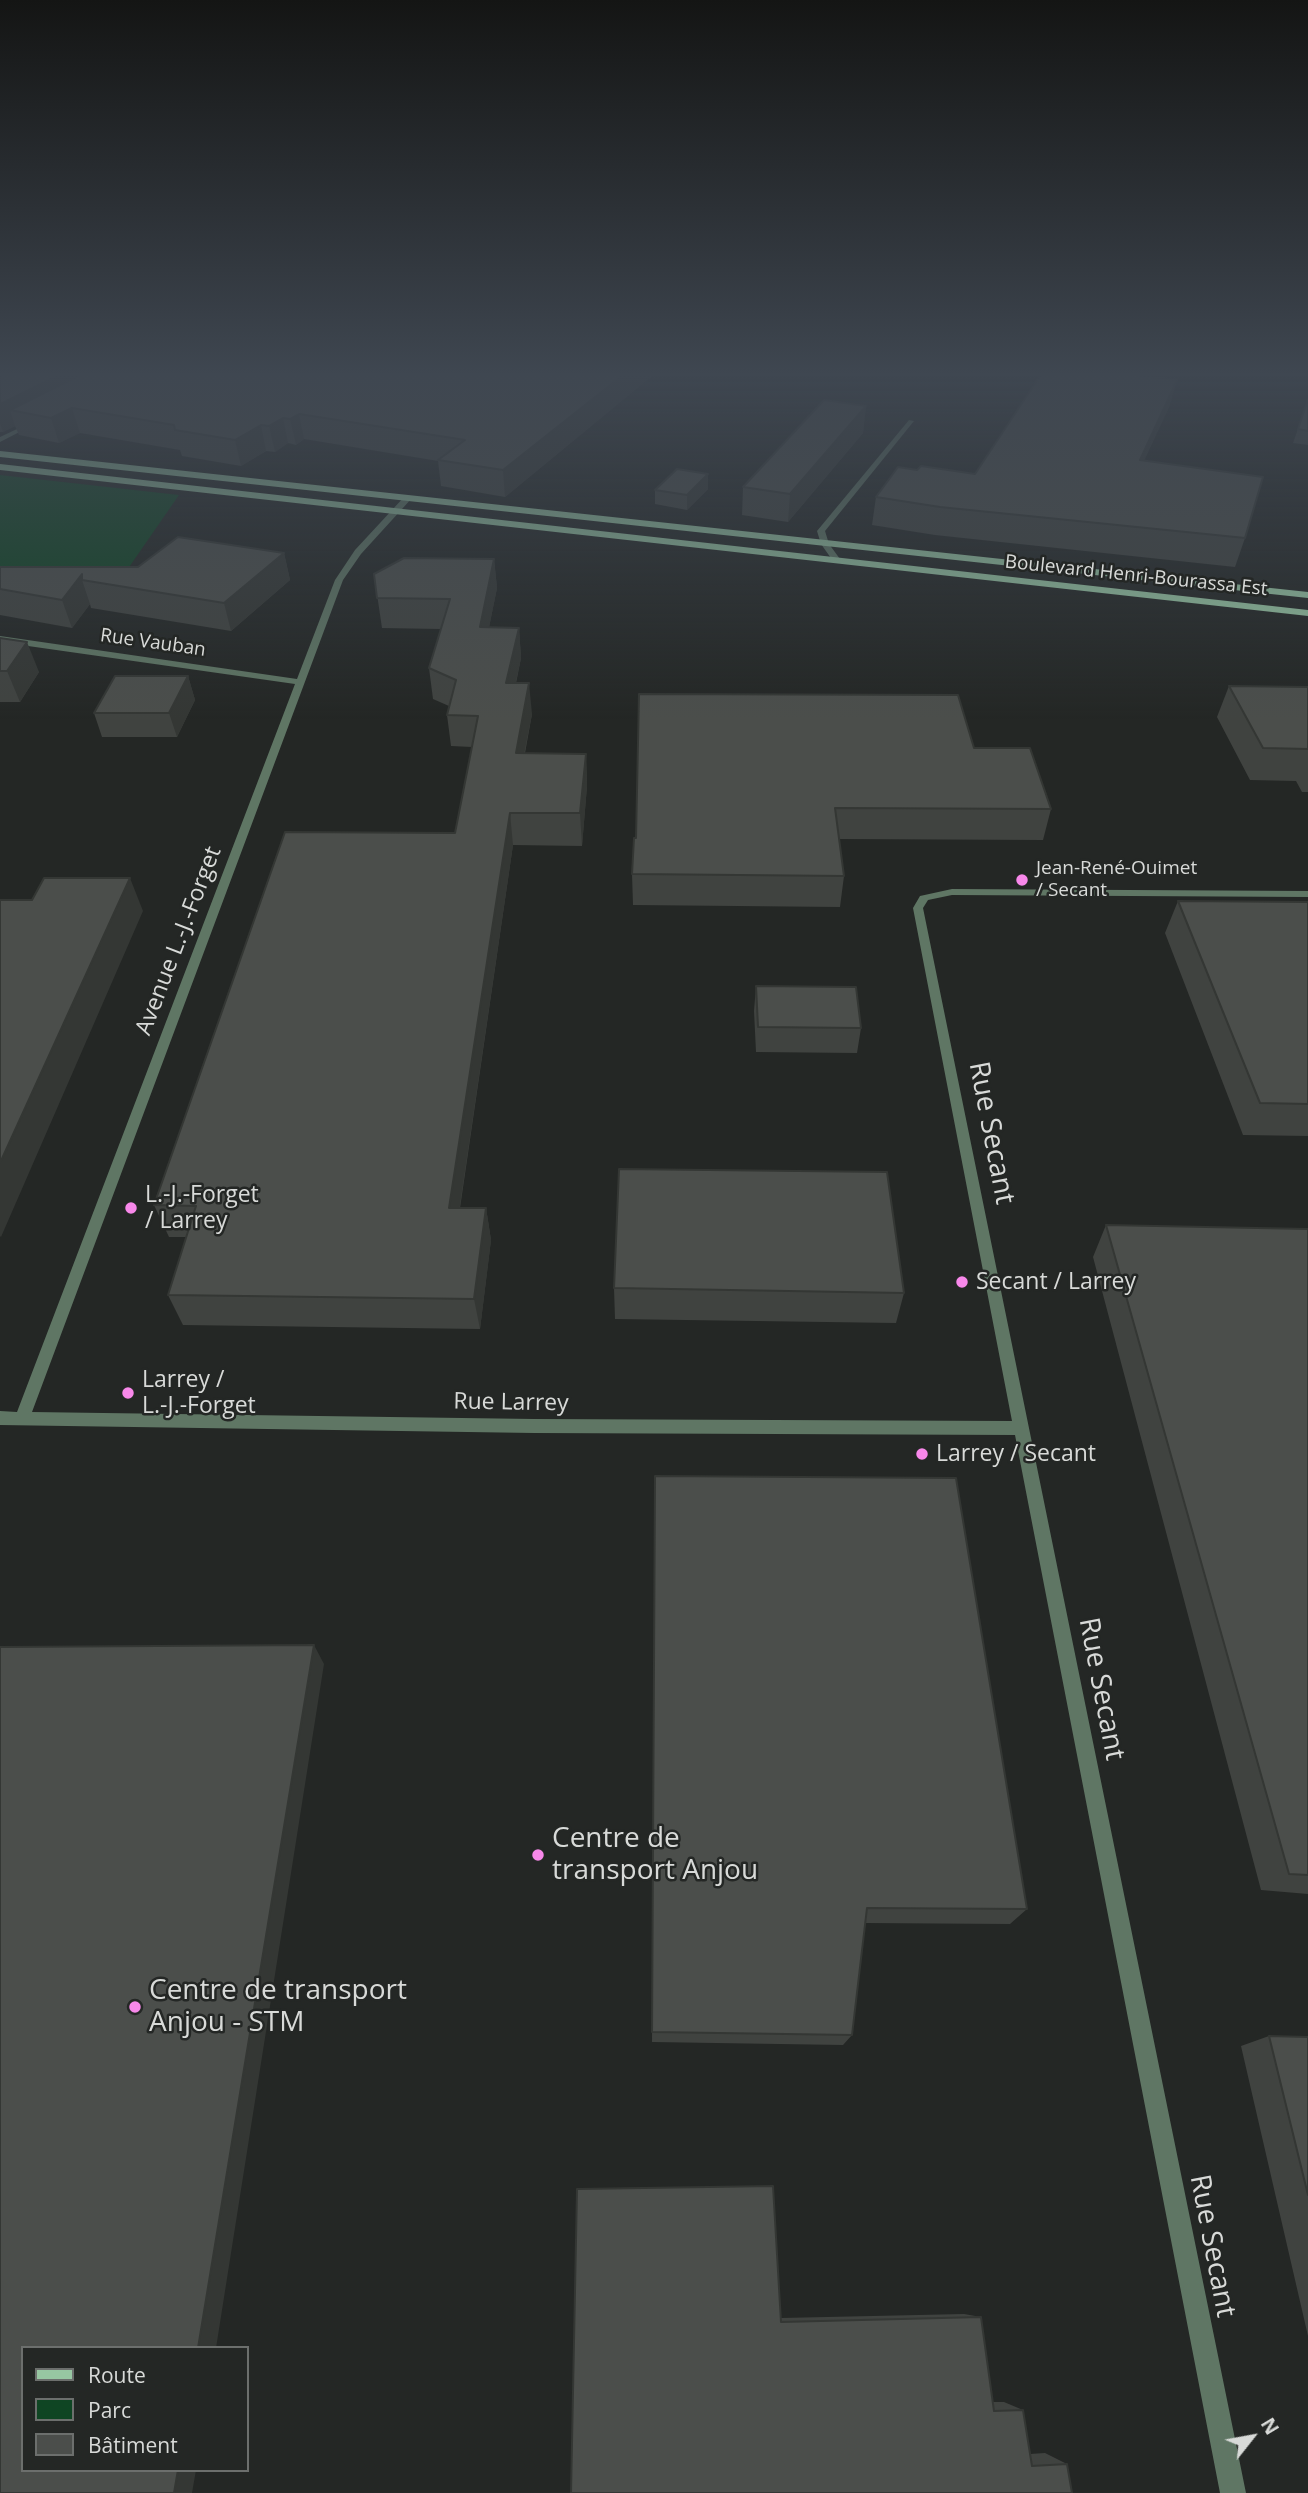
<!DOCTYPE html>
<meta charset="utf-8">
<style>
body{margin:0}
#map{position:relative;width:1308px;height:2493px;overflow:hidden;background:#242725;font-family:"Open Sans",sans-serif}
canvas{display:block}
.legend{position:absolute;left:21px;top:2346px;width:228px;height:126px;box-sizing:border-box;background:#242725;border:2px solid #6c6f6d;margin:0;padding:9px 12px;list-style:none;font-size:21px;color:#d8dad8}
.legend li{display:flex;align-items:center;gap:14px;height:35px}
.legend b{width:35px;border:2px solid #6c6f6d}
.north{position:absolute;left:1217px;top:2402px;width:70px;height:70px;-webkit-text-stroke:5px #242725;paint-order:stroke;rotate:59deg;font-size:19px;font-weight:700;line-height:28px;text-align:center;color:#d8dad8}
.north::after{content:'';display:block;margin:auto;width:24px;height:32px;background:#d8dad8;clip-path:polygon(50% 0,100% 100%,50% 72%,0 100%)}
</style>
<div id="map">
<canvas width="1308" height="2493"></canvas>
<ul class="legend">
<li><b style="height:9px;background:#97c6a2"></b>Route</li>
<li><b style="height:19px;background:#0f4523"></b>Parc</li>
<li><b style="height:19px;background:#4b4e4b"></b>Bâtiment</li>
</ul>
<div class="north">N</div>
</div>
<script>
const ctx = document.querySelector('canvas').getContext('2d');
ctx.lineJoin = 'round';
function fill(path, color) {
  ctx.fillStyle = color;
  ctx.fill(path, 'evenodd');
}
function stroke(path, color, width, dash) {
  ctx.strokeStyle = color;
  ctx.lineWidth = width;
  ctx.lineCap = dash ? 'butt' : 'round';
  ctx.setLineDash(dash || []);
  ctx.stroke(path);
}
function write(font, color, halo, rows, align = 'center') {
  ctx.font = font + ' "Open Sans",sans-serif';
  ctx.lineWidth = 5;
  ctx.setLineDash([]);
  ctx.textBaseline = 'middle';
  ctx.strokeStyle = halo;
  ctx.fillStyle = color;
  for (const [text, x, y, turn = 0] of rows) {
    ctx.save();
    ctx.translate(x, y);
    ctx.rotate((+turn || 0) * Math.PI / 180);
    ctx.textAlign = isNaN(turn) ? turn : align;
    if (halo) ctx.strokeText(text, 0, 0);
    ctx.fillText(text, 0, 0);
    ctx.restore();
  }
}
fill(new Path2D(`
 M0,475L179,495L116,586L0,584Z`), '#0f4523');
fill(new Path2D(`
 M909,420L914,421L825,531L829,544L840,559L833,561L821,544L817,531Z
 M32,422L37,423L0,442V437Z
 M405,496L412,498L361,554L343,580L32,1412L534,1419L1012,1421L913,908L920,896L952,889L1308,891V897L952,895L928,900L923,908L1246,2493H1220L1015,1435L534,1433L0,1425V1411L17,1412L295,684L0,642V636L297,679L335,580L355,550Z`), '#5f7664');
fill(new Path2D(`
 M0,451L1308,592V598L0,457Z
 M0,464L1308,610V616L0,470Z`), '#97c6a2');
fill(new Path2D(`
 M0,371H658L505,497L441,486L438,461L304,439L296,445L288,443L275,452L266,451L241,466L182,456L180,450L80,433L59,443L19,435L15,426L3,432H0Z
 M1308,399V445L1293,443Z
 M1170,405L1144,460L1245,538L1235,567L935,535L872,525L876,497L917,470L975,474Z
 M866,406L863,433L788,522L742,515L743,487Z
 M708,489L687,510L655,504V490Z
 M284,553L290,580L231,631L91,608L90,604L72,628L0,615V567H138Z
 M494,559L497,588L489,627L519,628L521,658L516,683L532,714L525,753L586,754L587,786L582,846L513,845L460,1208H486L491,1240L480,1329L183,1325L168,1295L186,1237H169L154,1205L455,833L472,747L451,746L447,715L449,706L433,699L429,668L441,629L382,628L374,574Z
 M0,638L39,672L20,702H0Z
 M188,676L195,700L177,737H102L94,713Z
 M1229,686L1308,687V792H1302L1296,781L1250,780L1217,717Z
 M974,748L1051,809L1043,840L839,839L844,876L840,907L633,905L632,874Z
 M1178,901L1308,902V1136L1243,1135L1165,933Z
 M756,986L861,1028L857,1053L756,1052L754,1011Z
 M1106,1225L1308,1229V1894L1261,1890L1093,1257Z
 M614,1288L904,1293L896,1323L615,1319Z
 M655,1476L1027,1909L1010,1924L865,1923L852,2035L843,2045L652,2042Z
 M1269,2036L1308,2037V2336L1241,2046Z
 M964,2314L981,2317L992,2402H1004L1023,2410L1030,2454L1045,2453L1067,2464L571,2493L781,2318Z`), '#404340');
fill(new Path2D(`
 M67,371H122L10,410L15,426L3,432L0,423V404Z
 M628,371H658L505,497L503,470Z
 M1177,380L1170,405L1132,487L1140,460Z
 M866,406L863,433L788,522L790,494Z
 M72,408L80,433L59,443L51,418Z
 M299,414L304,439L296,445L290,419Z
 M283,418L288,443L275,452L269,426Z
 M261,425L266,451L241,466L235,440Z
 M708,474V489L687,510V495Z
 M284,553L290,580L231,631L224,603Z
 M494,559L497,588L483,657L480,627Z
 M82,574V580L90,604L72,628L62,600Z
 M519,628L521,658L509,714L506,683Z
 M27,642L39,672L20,702L7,671Z
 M188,676L195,700L177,737L169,713Z
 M529,683L532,714L518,785L516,753Z
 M586,754L587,786L582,846L580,813Z
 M510,813L513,845L455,1239L449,1208Z
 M130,878L143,911L1,1237L0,1236V1163Z
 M486,1208L491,1240L480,1329L474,1299Z
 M314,1645L324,1664L216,2348H198Z
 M178,2470H196L192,2493H174Z`), '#343734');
const building = new Path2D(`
 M0,371H67L0,404Z
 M88,371H628L503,470L438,460L465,440L299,414L290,419L283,418L269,426L261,425L235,440L175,430L174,425L72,408L51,418L10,410Z
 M1047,371H1100L1177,380L1140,460L1263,477L1245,538L940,507L876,497L898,467L917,470L921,466L975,474L1042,373H1045Z
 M1308,399V431L1298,429Z
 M824,400L866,406L790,494L743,487Z
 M677,469L708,474L687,495L655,490Z
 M178,537L284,553L224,603L82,580V574L62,600L0,589V567H138Z
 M404,558L494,559L480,627L519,628L506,683H529L516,753L586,754L580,813H510L449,1208H486L474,1299L168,1295L196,1206L154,1205L285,832L455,833L478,716L447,715L456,680L429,668L450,599L377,598L374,574Z
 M0,638L27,642L7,671H0Z
 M115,676H188L169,713H94Z
 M1229,686L1308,687V749L1263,748Z
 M639,694L958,695L974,748H1030L1051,809L835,808L844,876L632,874L634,838H636Z
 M44,878H130L0,1163V900H32Z
 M1178,901L1308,902V1104L1260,1103Z
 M756,986L856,987L861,1028L758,1027Z
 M619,1169L887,1172L904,1293L614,1288Z
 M1106,1225L1308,1229V1875L1289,1874Z
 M655,1476L956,1478L1027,1909L867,1908L852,2035L652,2032Z
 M314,1645L198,2348H23V2470H178L174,2493H0V1647Z
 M1269,2036L1308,2037V2195Z
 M773,2186L781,2322L981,2317L994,2411L1023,2410L1032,2466L1067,2464L1072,2493H571L577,2189Z`);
fill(building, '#4b4e4b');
stroke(building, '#343734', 2);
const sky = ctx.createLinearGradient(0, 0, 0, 720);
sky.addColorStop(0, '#141514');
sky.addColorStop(0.52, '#3f4751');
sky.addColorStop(1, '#3f475100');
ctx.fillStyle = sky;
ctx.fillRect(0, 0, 1308, 720);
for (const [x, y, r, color] of [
 [1022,880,7,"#f888ea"],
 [131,1208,7,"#f888ea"],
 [962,1282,7,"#f888ea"],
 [128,1393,7,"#f888ea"],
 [922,1454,7,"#f888ea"],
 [538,1855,7,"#f888ea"],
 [135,2007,7,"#f888ea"]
]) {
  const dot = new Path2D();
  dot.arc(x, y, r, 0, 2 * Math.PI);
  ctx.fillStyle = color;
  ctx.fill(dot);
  stroke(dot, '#242725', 2.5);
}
write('19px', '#d8dad8', '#242725', [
 ["Boulevard Henri-Bourassa Est",1136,576,6],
 ["Rue Vauban",153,643,8]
]);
write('19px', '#d8dad8', '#242725', [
 ["Jean-René-Ouimet",1036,869],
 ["/ Secant",1036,891]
], 'left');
write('23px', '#d8dad8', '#242725', [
 ["Avenue L.-J.-Forget",179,941,-69],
 ["Rue Larrey",511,1403,1]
]);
write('23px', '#d8dad8', '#242725', [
 ["L.-J.-Forget",145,1195],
 ["/ Larrey",145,1221],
 ["Secant / Larrey",976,1282],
 ["Larrey /",142,1380],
 ["L.-J.-Forget",142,1406],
 ["Larrey / Secant",936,1454]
], 'left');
write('28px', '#d8dad8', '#242725', [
 ["Rue Secant",991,1133,79],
 ["Rue Secant",1101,1689,79],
 ["Rue Secant",1212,2246,79]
]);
write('28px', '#d8dad8', '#242725', [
 ["Centre de",552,1839],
 ["transport Anjou",552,1871],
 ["Centre de transport",149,1991],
 ["Anjou - STM",149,2023]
], 'left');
</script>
